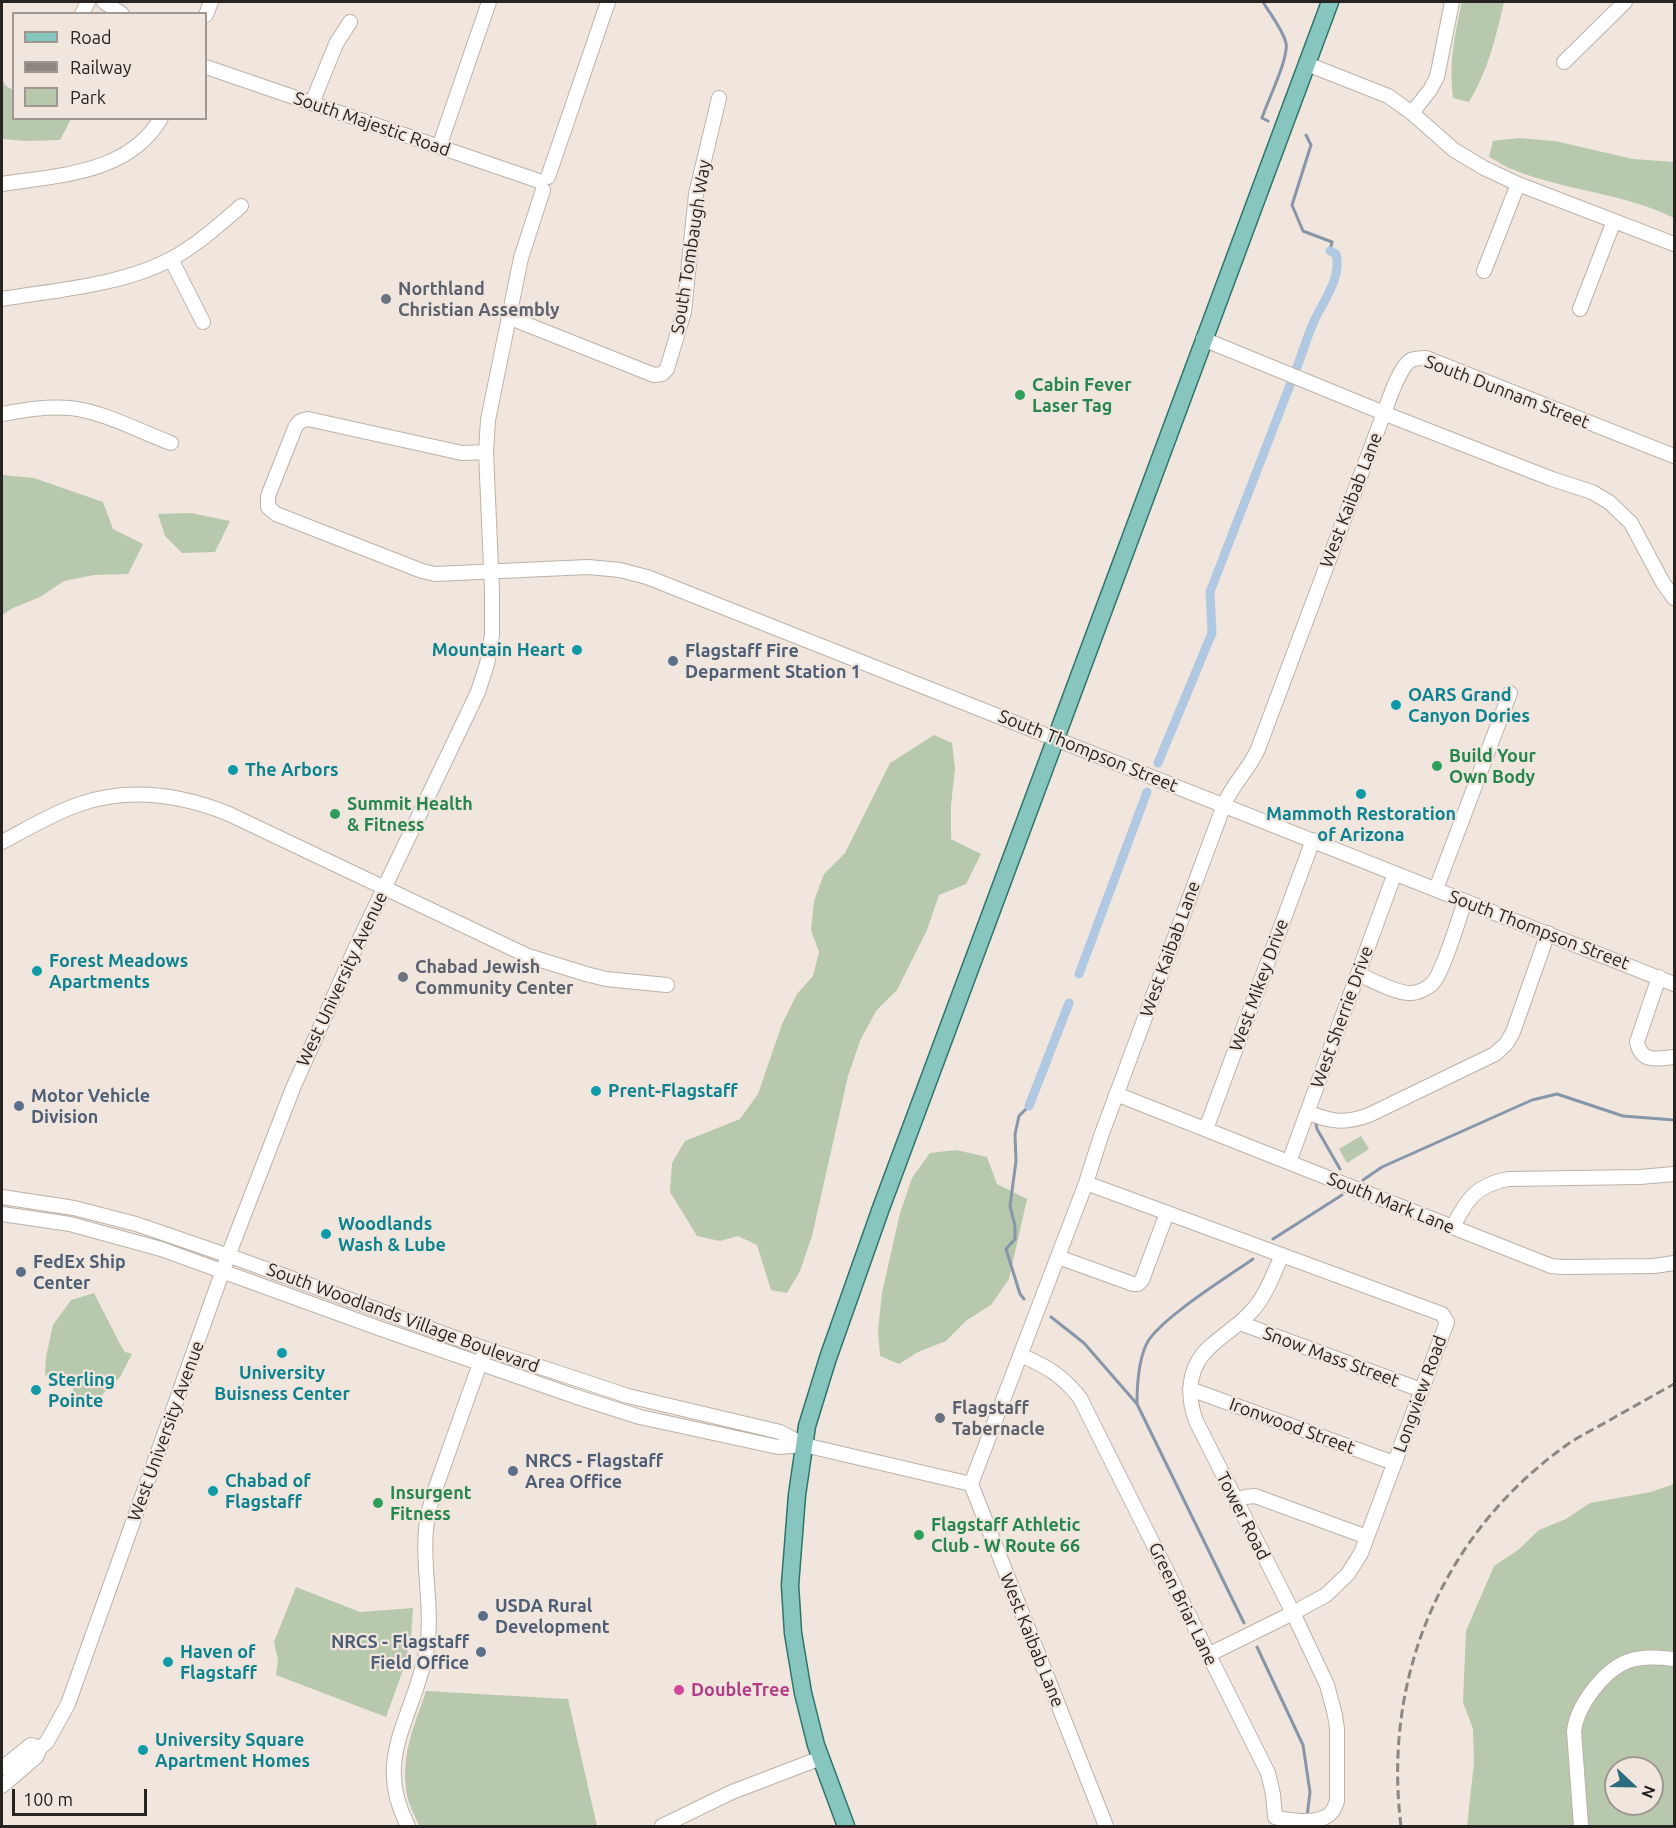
<!DOCTYPE html>
<style>
body{margin:0}
#map{position:relative;width:1676px;height:1828px;overflow:hidden;background:#f0e6de;font-family:Ubuntu,sans-serif}
canvas{display:block}
.frame{position:absolute;inset:0;border:3px solid #262320;pointer-events:none}
.legend{position:absolute;left:12px;top:12px;width:195px;height:108px;box-sizing:border-box;background:#f0e6de;border:2px solid #9f9892;margin:0;padding:8px 10px;list-style:none;font-size:18px;color:#262320}
.legend li{display:flex;align-items:center;gap:12px;height:30px}
.legend b{width:30px;border:2px solid #9f9892}
.north{position:absolute;left:1604px;top:1756px;width:60px;height:60px;box-sizing:border-box;background:#f0e6de;border:2px solid #9f9892;border-radius:50%;rotate:112deg;font-size:16px;font-weight:700;line-height:24px;text-align:center;color:#262320}
.north::after{content:'';display:block;margin:auto;width:21px;height:27px;background:#2b6b7f;clip-path:polygon(50% 0,100% 100%,50% 72%,0 100%)}
.scale{position:absolute;left:12px;top:1789px;width:135px;height:27px;box-sizing:border-box;border:3px solid #262320;border-top:0;padding-left:8px;font-size:18px;line-height:21px;white-space:nowrap;color:#262320;-webkit-text-stroke:4px #f0e6de;paint-order:stroke}
</style>
<div id="map">
<canvas width="1676" height="1828"></canvas>
<div class="frame"></div>
<ul class="legend">
<li><b style="height:8px;background:#86c6be"></b>Road</li>
<li><b style="height:8px;background:#8d8781"></b>Railway</li>
<li><b style="height:16px;background:#b7c8ac"></b>Park</li>
</ul>
<div class="north">N</div>
<div class="scale">100 m</div>
</div>
<script>
const ctx = document.querySelector('canvas').getContext('2d');
ctx.lineJoin = 'round';
function fill(path, color) {
  ctx.fillStyle = color;
  ctx.fill(path, 'evenodd');
}
function stroke(path, color, width, dash) {
  ctx.strokeStyle = color;
  ctx.lineWidth = width;
  ctx.lineCap = dash ? 'butt' : 'round';
  ctx.setLineDash(dash || []);
  ctx.stroke(path);
}
function write(font, color, halo, rows, align = 'center') {
  ctx.font = font + ' Ubuntu,sans-serif';
  ctx.lineWidth = 4.5;
  ctx.setLineDash([]);
  ctx.textBaseline = 'middle';
  ctx.strokeStyle = halo;
  ctx.fillStyle = color;
  for (const [text, x, y, turn = 0] of rows) {
    ctx.save();
    ctx.translate(x, y);
    ctx.rotate((+turn || 0) * Math.PI / 180);
    ctx.textAlign = isNaN(turn) ? turn : align;
    if (halo) ctx.strokeText(text, 0, 0);
    ctx.fillText(text, 0, 0);
    ctx.restore();
  }
}
fill(new Path2D(`
 M1462,2H1504C1495,40 1489,68 1469,102L1453,98C1449,62 1454,37 1462,2Z
 M2,79L6,86L13,90L14,118L71,119L60,140L27,141L2,139Z
 M1518,138L1555,141L1633,159L1674,162V218C1624,193 1566,191 1514,170C1505,167 1497,161 1489,157L1493,141Z
 M2,475L34,478L103,502L113,529L143,544L128,574L94,575L64,581L40,597L13,608L2,615Z
 M191,513L230,521L215,552L182,553L165,536L158,514Z
 M934,735L952,743L955,769L951,805V839L981,854L966,884L939,895L927,930L897,990L876,1011L860,1041L848,1076L812,1236L800,1271L787,1293L771,1290L757,1245L738,1236L720,1241L697,1236L670,1192L672,1163L685,1141L740,1119L758,1094L782,1024L797,994L813,976L819,952L811,930L814,901L824,874L845,853L890,763Z
 M1361,1136L1369,1149L1347,1163L1339,1149Z
 M956,1150L987,1157L997,1184L1027,1199L1009,1279L991,1305L967,1320L946,1341L918,1352L899,1364L880,1356L878,1330L882,1293L900,1213L912,1178L930,1153Z
 M94,1293L120,1344L125,1352L132,1354L120,1377L99,1398L73,1401V1388L45,1375L46,1357L53,1325L71,1300Z
 M1674,1484V1826H1467L1474,1763L1473,1729L1463,1702L1466,1631L1494,1566L1518,1550L1539,1530L1566,1519L1590,1503L1651,1492ZM1616,1768H1652V1804H1616Z
 M296,1587L360,1612L413,1608L411,1639L403,1670L386,1717L276,1675L278,1660L274,1642Z
 M426,1691L568,1699L597,1826H419C416,1818 411,1809 408,1800C399,1758 413,1730 426,1691Z`), '#b7c8ac');
stroke(new Path2D(`
 M1263,2C1270,14 1282,28 1286,43C1289,58 1267,102 1262,118L1268,121
 M1306,135L1311,145L1292,205L1303,231L1332,242L1330,251
 M1316,1124L1317,1129L1340,1169
 M1363,1180L1382,1167L1532,1100L1557,1094L1623,1116L1674,1120
 M1273,1239L1342,1195
 M1024,1299L1020,1294L1006,1249L1015,1239V1226L1010,1206L1016,1161L1015,1134L1019,1116L1029,1106
 M1051,1317L1084,1343L1137,1404
 M1244,1623L1137,1404C1137,1385 1138,1363 1146,1345C1156,1321 1229,1276 1253,1259
 M1257,1647L1303,1745L1310,1792L1307,1817`), '#8796a8', 3);
stroke(new Path2D(`
 M1297,367C1303,351 1308,334 1315,319C1325,299 1342,276 1336,254L1330,251
 M1158,763L1212,633L1210,592L1290,385
 M1079,974L1147,792
 M1029,1106L1069,1003`), '#b0c8e2', 9);
const minor = new Path2D(`
 M104,2L122,14
 M82,14L88,2
 M206,15L211,2
 M1564,62L1625,2
 M1307,64L1388,96L1412,113L1454,150L1484,168L1518,184L1674,244
 M206,67L539,181
 M312,103L336,44L350,22
 M1412,113L1430,90L1437,77L1452,2
 M439,147L489,2
 M548,177L608,2
 M2,184C58,175 129,174 161,118
 M171,259L203,322
 M1484,271L1518,184
 M2,299C56,290 123,285 171,259C197,245 219,225 241,206
 M1580,309L1614,221
 M508,317L654,375L662,374L667,369L684,312L696,194L719,98
 M1203,339L1396,418L1552,479L1592,492L1609,502L1631,523L1663,583L1674,598
 M2,414C24,410 47,406 70,408C102,411 141,432 171,443
 M486,452L462,453L308,419C301,420 298,422 295,428L268,496V507L276,514L422,571L435,574L588,567L620,570L647,577L1674,984
 M2,842C27,829 53,813 80,804C130,787 182,795 229,814L528,956L586,974L606,979L667,985
 M1436,889L1510,693
 M1358,974C1372,980 1397,994 1411,993C1418,993 1427,988 1432,984C1443,973 1459,918 1465,901
 M1659,977L1637,1042C1641,1063 1657,1059 1674,1057
 M1116,1094L1551,1266L1562,1267L1654,1266L1674,1263
 M1307,1112C1331,1122 1344,1124 1369,1115L1495,1054L1506,1044L1513,1032L1548,933
 M1206,1129L1313,840
 M1289,1162L1395,873
 M1086,1183L1442,1314L1447,1322L1367,1537L1361,1553L1348,1574L1326,1595L1293,1613L1208,1655
 M2,1197L74,1208L136,1224L241,1260L486,1349L628,1396L780,1432L804,1445L971,1484
 M2,1214L70,1224L161,1249L381,1329L577,1397L640,1417L778,1447L804,1445
 M1453,1227C1466,1200 1476,1185 1508,1179L1640,1177L1674,1174
 M1058,1257L1133,1284H1138L1142,1280L1167,1213
 M1240,1323L1421,1390
 M1020,1355C1046,1366 1062,1375 1080,1398L1268,1773L1273,1794L1275,1817C1288,1821 1316,1824 1327,1816C1333,1813 1335,1807 1337,1801V1729L1335,1715L1327,1685L1293,1613L1196,1421C1186,1394 1188,1365 1212,1345C1224,1334 1239,1325 1251,1312C1266,1296 1273,1275 1282,1255
 M1190,1389L1394,1463
 M1236,1501L1245,1497L1255,1496L1367,1537
 M2,1768L31,1745L40,1748
 M2,1786L36,1757L40,1748L47,1742L68,1704L228,1256L293,1088L355,949L478,692L487,664L492,635V590L486,452L488,420L521,258L543,190
 M408,1826C372,1758 414,1718 426,1652C434,1611 422,1570 426,1529C428,1505 438,1482 446,1459C458,1425 470,1390 483,1356
 M662,1826L732,1792L821,1758
 M1106,1826L971,1484L1086,1183L1101,1136L1224,805C1232,784 1249,770 1258,749L1384,413C1389,400 1399,367 1411,360C1416,358 1421,358 1426,358L1674,456
 M1581,1826L1574,1731C1576,1715 1583,1703 1593,1690C1617,1659 1636,1654 1674,1659`);
const major = new Path2D(`
 M846,1826L816,1745L803,1693L793,1633L790,1585L797,1495L807,1426L828,1358L881,1208L1330,2`);
stroke(minor, '#bbb2aa', 16);
stroke(major, '#30746a', 19);
stroke(minor, '#fff', 14);
stroke(major, '#86c6be', 16);
stroke(new Path2D(`
 M1401,1826C1382,1675 1444,1530 1571,1442C1585,1433 1600,1426 1615,1417C1635,1406 1654,1395 1674,1384`), '#8d8781', 3, [9, 4.5]);
for (const [x, y, r, color] of [
 [386,299,6,"#6b7280"],
 [1020,395,6,"#2e9e5b"],
 [577,650,6,"#0f9aa8"],
 [673,661,6,"#5c6f8a"],
 [1396,705,6,"#0f9aa8"],
 [1437,766,6,"#2e9e5b"],
 [233,770,6,"#0f9aa8"],
 [1361,794,6,"#0f9aa8"],
 [335,814,6,"#2e9e5b"],
 [37,971,6,"#0f9aa8"],
 [403,977,6,"#6b7280"],
 [596,1091,6,"#0f9aa8"],
 [19,1106,6,"#5c6f8a"],
 [326,1234,6,"#0f9aa8"],
 [21,1272,6,"#5c6f8a"],
 [282,1353,6,"#0f9aa8"],
 [36,1390,6,"#0f9aa8"],
 [940,1418,6,"#6b7280"],
 [513,1471,6,"#5c6f8a"],
 [213,1491,6,"#0f9aa8"],
 [378,1503,6,"#2e9e5b"],
 [919,1535,6,"#2e9e5b"],
 [483,1616,6,"#5c6f8a"],
 [481,1652,6,"#5c6f8a"],
 [168,1662,6,"#0f9aa8"],
 [679,1690,6,"#d1479c"],
 [143,1750,6,"#0f9aa8"]
]) {
  const dot = new Path2D();
  dot.arc(x, y, r, 0, 2 * Math.PI);
  ctx.fillStyle = color;
  ctx.fill(dot);
  stroke(dot, '#f0e6de', 2);
}
write('18px', '#262320', '#f0e6de', [
 ["South Majestic Road",372,124,19],
 ["South Tombaugh Way",691,247,-81],
 ["South Dunnam Street",1507,392,21],
 ["West Kaibab Lane",1351,500,-69],
 ["South Thompson Street",1088,751,22],
 ["South Thompson Street",1539,930,21],
 ["West Kaibab Lane",1170,949,-70],
 ["West University Avenue",342,979,-65],
 ["West Mikey Drive",1259,985,-70],
 ["West Sherrie Drive",1342,1017,-70],
 ["South Mark Lane",1391,1203,22],
 ["South Woodlands Village Boulevard",403,1318,20],
 ["Snow Mass Street",1331,1357,20],
 ["Longview Road",1420,1394,-70],
 ["Ironwood Street",1292,1426,20],
 ["West University Avenue",166,1431,-70],
 ["Tower Road",1243,1516,63],
 ["Green Briar Lane",1183,1604,64],
 ["West Kaibab Lane",1032,1640,68]
]);
write('bold 18px', '#5b616d', '#f0e6de', [
 ["Northland",398,289],
 ["Christian Assembly",398,310],
 ["Chabad Jewish",415,967],
 ["Community Center",415,988],
 ["Flagstaff",952,1408],
 ["Tabernacle",952,1429]
], 'left');
write('bold 18px', '#27864d', '#f0e6de', [
 ["Cabin Fever",1032,385],
 ["Laser Tag",1032,406],
 ["Build Your",1449,756],
 ["Own Body",1449,777],
 ["Summit Health",347,804],
 ["& Fitness",347,825],
 ["Insurgent",390,1493],
 ["Fitness",390,1514],
 ["Flagstaff Athletic",931,1525],
 ["Club - W Route 66",931,1546]
], 'left');
write('bold 18px', '#0d838f', '#f0e6de', [
 ["Mountain Heart",565,650,"right"],
 ["OARS Grand",1408,695],
 ["Canyon Dories",1408,716],
 ["The Arbors",245,770],
 ["Mammoth Restoration",1361,814,"center"],
 ["of Arizona",1361,835,"center"],
 ["Forest Meadows",49,961],
 ["Apartments",49,982],
 ["Prent-Flagstaff",608,1091],
 ["Woodlands",338,1224],
 ["Wash & Lube",338,1245],
 ["University",282,1373,"center"],
 ["Buisness Center",282,1394,"center"],
 ["Sterling",48,1380],
 ["Pointe",48,1401],
 ["Chabad of",225,1481],
 ["Flagstaff",225,1502],
 ["Haven of",180,1652],
 ["Flagstaff",180,1673],
 ["University Square",155,1740],
 ["Apartment Homes",155,1761]
], 'left');
write('bold 18px', '#4e5e75', '#f0e6de', [
 ["Flagstaff Fire",685,651],
 ["Deparment Station 1",685,672],
 ["Motor Vehicle",31,1096],
 ["Division",31,1117],
 ["FedEx Ship",33,1262],
 ["Center",33,1283],
 ["NRCS - Flagstaff",525,1461],
 ["Area Office",525,1482],
 ["USDA Rural",495,1606],
 ["Development",495,1627],
 ["NRCS - Flagstaff",469,1642,"right"],
 ["Field Office",469,1663,"right"]
], 'left');
write('bold 18px', '#b23c85', '#f0e6de', [
 ["DoubleTree",691,1690]
], 'left');
</script>
